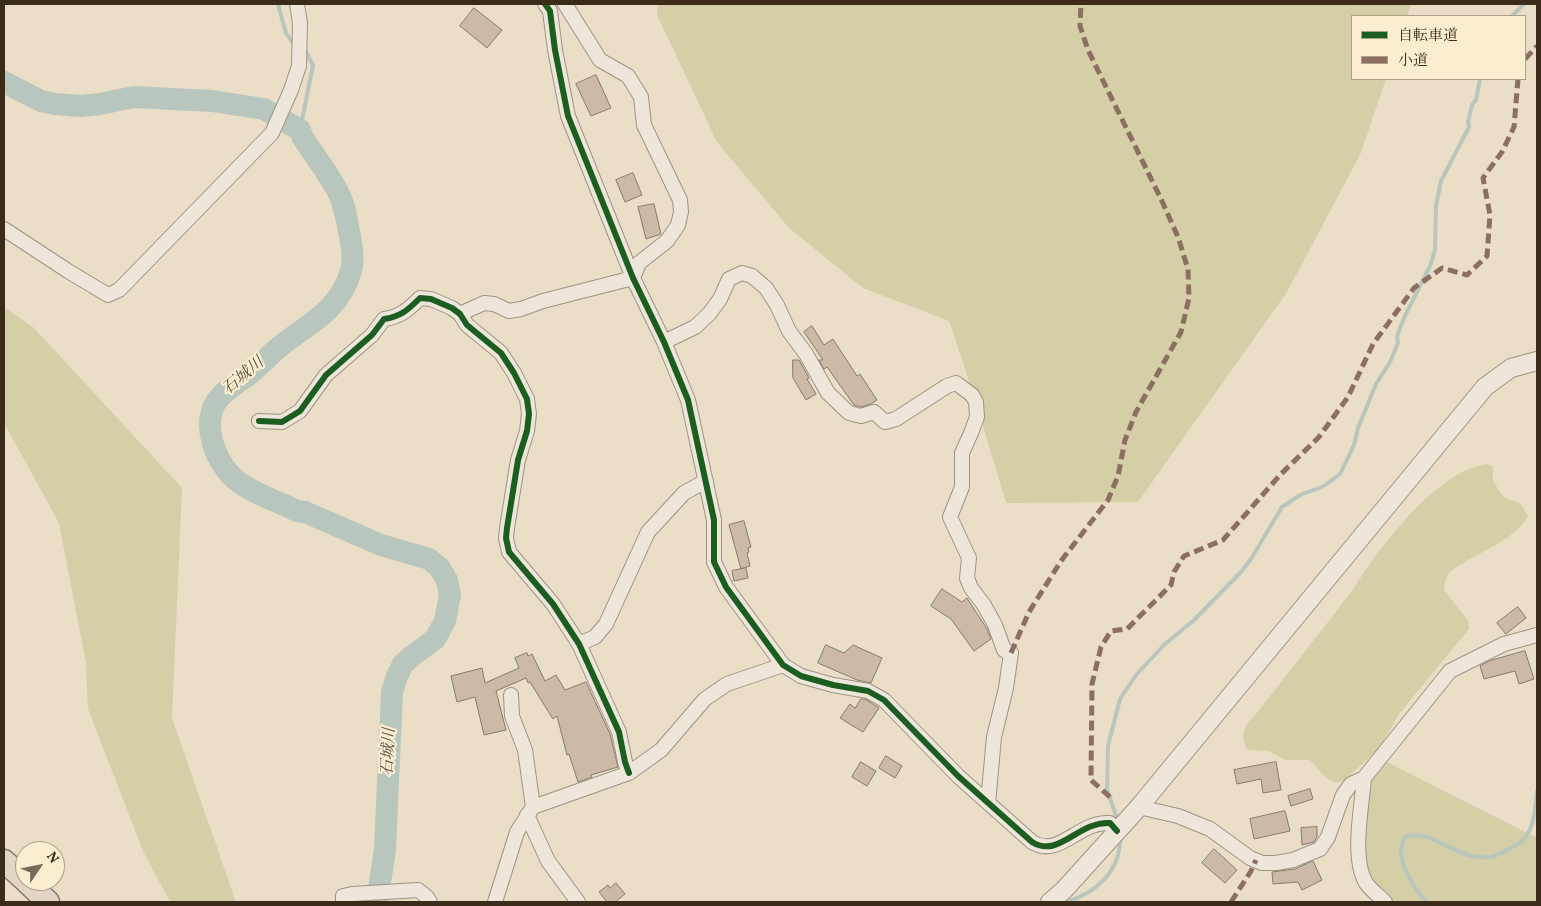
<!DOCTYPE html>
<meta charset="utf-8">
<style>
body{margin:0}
#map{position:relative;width:1541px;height:906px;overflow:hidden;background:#ebdec6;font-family:Vollkorn,"Noto Serif JP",serif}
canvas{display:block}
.frame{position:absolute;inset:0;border:5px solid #3a2c19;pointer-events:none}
.legend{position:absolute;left:1351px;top:15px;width:175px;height:65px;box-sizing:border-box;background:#fcecd0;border:1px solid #ae9f87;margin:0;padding:6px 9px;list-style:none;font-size:15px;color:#3a2c19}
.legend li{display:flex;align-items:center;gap:10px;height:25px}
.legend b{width:25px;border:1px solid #ae9f87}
.north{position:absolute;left:15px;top:841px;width:50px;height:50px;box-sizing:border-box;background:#fcecd0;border:1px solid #ae9f87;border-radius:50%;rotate:56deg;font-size:14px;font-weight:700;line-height:20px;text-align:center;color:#3a2c19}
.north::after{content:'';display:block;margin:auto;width:18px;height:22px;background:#786a56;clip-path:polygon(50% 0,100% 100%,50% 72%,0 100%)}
</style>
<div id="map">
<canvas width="1541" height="906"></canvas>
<div class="frame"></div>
<ul class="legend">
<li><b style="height:6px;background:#1b5e20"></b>自転車道</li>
<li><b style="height:6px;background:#8d6e63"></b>小道</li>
</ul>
<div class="north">N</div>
</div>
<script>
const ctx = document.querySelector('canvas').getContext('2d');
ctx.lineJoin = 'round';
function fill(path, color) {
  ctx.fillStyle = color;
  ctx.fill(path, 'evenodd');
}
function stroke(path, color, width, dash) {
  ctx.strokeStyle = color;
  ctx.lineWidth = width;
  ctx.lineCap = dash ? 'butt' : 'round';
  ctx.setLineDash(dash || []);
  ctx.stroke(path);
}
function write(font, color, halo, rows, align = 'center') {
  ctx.font = font + ' Vollkorn,"Noto Serif JP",serif';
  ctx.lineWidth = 4.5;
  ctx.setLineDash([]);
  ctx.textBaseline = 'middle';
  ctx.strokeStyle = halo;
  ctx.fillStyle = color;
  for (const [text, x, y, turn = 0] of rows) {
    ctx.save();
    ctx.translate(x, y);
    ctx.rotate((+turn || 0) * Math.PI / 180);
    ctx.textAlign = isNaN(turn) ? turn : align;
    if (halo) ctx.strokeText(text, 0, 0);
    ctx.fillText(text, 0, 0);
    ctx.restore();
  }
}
fill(new Path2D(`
 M658,4H1411L1407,16H1352V79H1386L1360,155L1287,292L1138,502L1006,503L976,402L949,321L863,288L789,228L717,142L657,15Z
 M4,307L33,327L182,488L172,718L236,902H170L143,851L88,709L86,663L59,523L4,423Z
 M1487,464L1493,467V480L1499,491L1504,497L1521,504L1528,516C1515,542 1471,554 1450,572C1446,577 1444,584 1444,590L1469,622V629L1399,714L1379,749L1342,782C1328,785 1319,769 1310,760H1285L1269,751L1248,750C1238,737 1245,724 1256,714C1286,675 1317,637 1347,597C1356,586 1362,574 1371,562C1396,528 1443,470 1487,464Z
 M1387,762L1537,838V902H1392C1382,893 1373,885 1368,872C1363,857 1364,793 1371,779C1375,773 1381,766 1387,762Z`), '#d4cfa6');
stroke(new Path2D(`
 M278,4L286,33L294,45
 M1512,16L1524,4
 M300,130L313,65L306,52L302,50
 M1118,822L1107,789L1108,746L1120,699L1136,675L1165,644L1194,620L1241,572L1251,559L1282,507L1300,495L1324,486L1340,474L1354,445L1358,428L1376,384L1390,362L1398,343L1397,336L1404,318L1430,266L1435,250L1436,206L1441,181L1469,127L1468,122L1472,105L1476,100L1480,79
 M1066,902C1096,893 1121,871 1120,837
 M1427,902C1416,892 1399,864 1401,849C1402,845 1403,841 1405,837C1436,825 1467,876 1507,850C1512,847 1520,844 1524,839C1535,827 1535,807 1537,791`), '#b8c6bd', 4);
stroke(new Path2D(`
 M4,82L41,101L55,104L80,106L100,104L134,97L212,101L264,109L300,130L302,136C313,154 327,171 337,190C345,204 347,221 350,237C352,247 354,261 351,271C339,310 313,321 283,344C271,353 260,366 247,376C238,382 227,389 220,397C198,421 216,467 240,483C257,495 279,502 297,511L305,512L381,545L429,559L439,567L447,580L450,595L445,621L435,639L412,656L403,664L397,676L392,692L385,849L377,902`), '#b8c6bd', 22);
const building = new Path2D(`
 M474,8L502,30L487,48L460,26Z
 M596,75L611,108L591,116L576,84Z
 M633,173L642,195L625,202L616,180Z
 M654,204L661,234L646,239L638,207Z
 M812,326L824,345L833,339L857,376L860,374L877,400L871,404L861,407L854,405L827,367L824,369L819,360H823L804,332Z
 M793,360H799L809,378L807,379L816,394L806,400L793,378Z
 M744,521L751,547L748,548L749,552L747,553L750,566L741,569L729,525Z
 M746,568L748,578L734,581L732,571Z
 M942,589L962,602L967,598L987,629L991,639L974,651L951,619L931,606Z
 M1518,607L1526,618L1506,634L1497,623Z
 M826,645L844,653L853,645L882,658L871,683L857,680L818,663Z
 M1525,651L1534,679L1519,684L1515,671L1484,679L1480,666L1489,661Z
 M527,653L528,656L532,654L545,681L556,675L565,690L586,682L610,734L618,767L591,775L592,777L578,782L569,754L567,755L557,716L553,719L530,682L528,683L526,678L496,691L506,730L484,735L475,697L457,702L451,676L482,668L485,683L519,668L515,658Z
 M861,699H865L879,708L863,732L840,718L850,704L855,708Z
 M886,756L902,766L895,778L879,768Z
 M861,762L876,771L867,786L852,777Z
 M1276,762L1281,790L1263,793L1261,779L1237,784L1234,770Z
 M1310,789L1313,799L1291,806L1288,796Z
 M1285,811L1290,831L1254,839L1250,819Z
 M1317,827V837L1314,842L1302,845L1301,828Z
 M1214,849L1237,870L1225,883L1202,863Z
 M1313,861L1322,880L1302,890L1298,882L1273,884L1272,872L1295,869Z
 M616,883L625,894L615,902H607L599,892L608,885L610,888Z`);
fill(building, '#ccbaa7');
stroke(building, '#847b6d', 1);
const minor = new Path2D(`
 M545,4L550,11L555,50L568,116L633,278L664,342L688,400L714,520V562L726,587L783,665L801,676L833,685L868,691L884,700L958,776L1032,842C1059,859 1078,821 1110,823L1117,831
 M565,4L600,60L628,76L641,97L644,125L680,200L681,212L678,225L667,241L639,263L633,278
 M4,229L68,271L108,295L119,290L272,133L291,90L299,66L300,23L297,4
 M460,314L484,303L494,304L509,311L521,309L543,301L633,278
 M664,342L695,327L709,314L720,299L729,279L742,273L752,276L766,288L777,305L789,331L806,354L828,393L849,413L861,416L874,412L885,422L896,419L947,386L956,383L972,395L976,402L977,417L971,433L962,453V487L950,517L969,558L967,578L971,588L984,605L995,625L1004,650L1011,653L1006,688L994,737L988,803
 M259,421L282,422L300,411L326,375L372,335L384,319C400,317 408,310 420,298L431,299L452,308L460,314L467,325L501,353L514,373L527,399L529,414L527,431L518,460L507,528L506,538L509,552L553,604L579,644L619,732L625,762L629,773
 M579,644L595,637L606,624L648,532L684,493L706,481
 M511,695L512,716L525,750L533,807
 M1364,778C1362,806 1351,858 1366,883C1371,890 1379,896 1385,902
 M1139,807L1178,816L1210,829L1250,858L1262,863H1276L1293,860L1320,849L1328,837L1343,795L1351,784L1364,778L1450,671L1504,644L1537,635
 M527,815L548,861L578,902
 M343,902V896L352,894L418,890L427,897L430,902
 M495,902L517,832L533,807L629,773L661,750L705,699L727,684L783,665`);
const tertiary = new Path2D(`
 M1050,902L1064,890L1139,807L1485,387L1511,368L1537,361`);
const primary = new Path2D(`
 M4,861L25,880
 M26,881L48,902`);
stroke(minor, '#9c9484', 16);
stroke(tertiary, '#9c9484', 20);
stroke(primary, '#847b6d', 25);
stroke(minor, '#eee6da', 14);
stroke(tertiary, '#eee6da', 18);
stroke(primary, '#e1d6c5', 22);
stroke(new Path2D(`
 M1525,59L1537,46
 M1011,653L1029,612L1061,561L1108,500L1118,476L1125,440L1136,412L1181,332L1189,298L1188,269L1178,237L1161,199L1088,50L1080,26L1081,4
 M1110,797L1091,780L1092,684L1101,647L1111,631L1127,629L1171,585L1174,572L1184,556L1223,540L1280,475L1319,437L1348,397L1373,344L1414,288L1442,268L1467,275L1487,256L1490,215L1483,178L1502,152L1514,127L1518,79
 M1231,902L1251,871L1256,860`), '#8d6e63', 5, [10, 5]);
stroke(new Path2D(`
 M545,4L550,11L555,50L568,116L633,278L664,342L688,400L714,520V562L726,587L783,665L801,676L833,685L868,691L884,700L958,776L1032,842C1059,859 1078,821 1110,823L1117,831
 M259,421L282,422L300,411L326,375L372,335L384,319C400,317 408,310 420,298L431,299L452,308L460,314L467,325L501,353L514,373L527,399L529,414L527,431L518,460L507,528L506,538L509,552L553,604L579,644L619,732L625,762L629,773`), '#1b5e20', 6);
write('italic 16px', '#545041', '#fcecd0', [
 ["石城川",244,377,-40],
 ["石城川",390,752,-87]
]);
</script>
